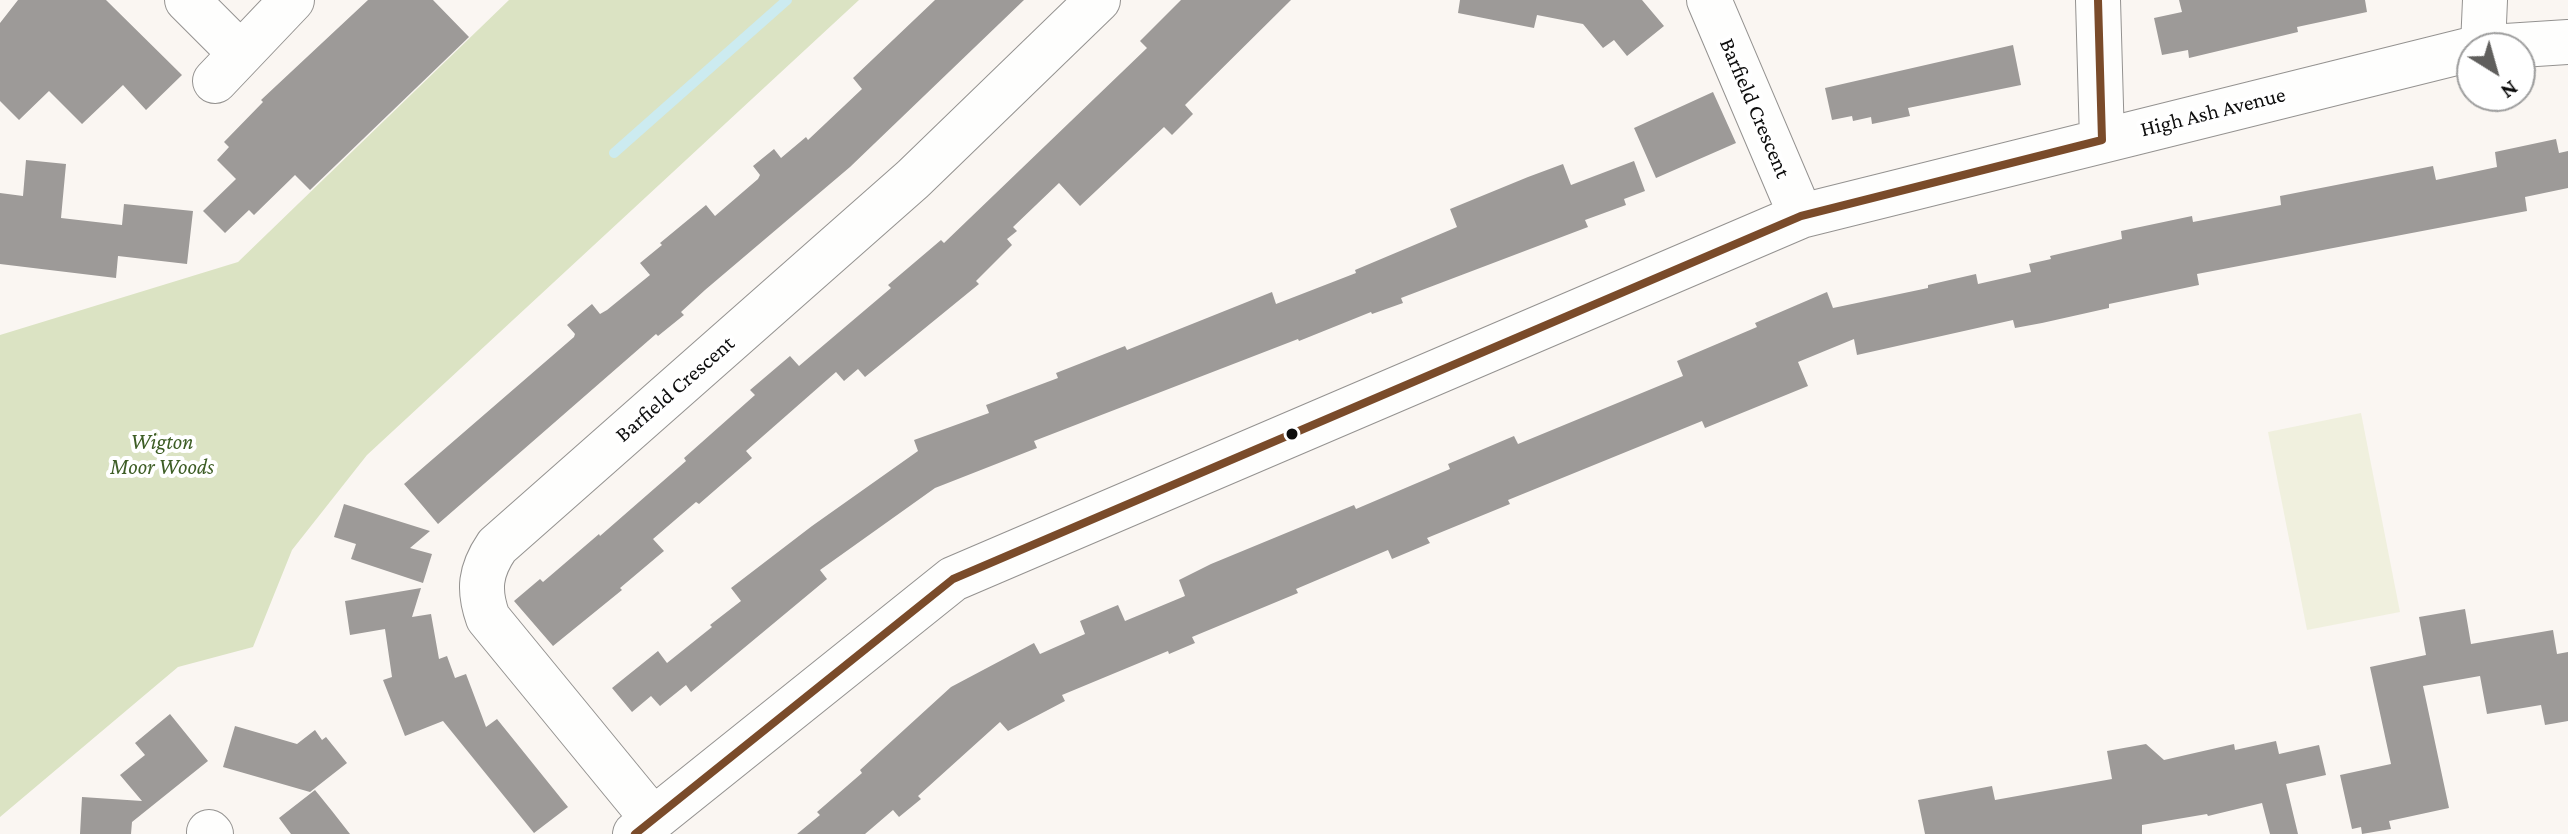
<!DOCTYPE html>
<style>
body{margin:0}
#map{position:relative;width:2568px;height:834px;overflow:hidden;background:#faf6f2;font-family:"Crimson Pro",serif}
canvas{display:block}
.north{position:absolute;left:2456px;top:32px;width:80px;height:80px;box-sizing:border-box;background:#fff;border:2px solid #9e9e9e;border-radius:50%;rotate:143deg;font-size:22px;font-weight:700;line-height:32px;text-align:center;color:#0d0d0d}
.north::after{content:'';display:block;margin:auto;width:28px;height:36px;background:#605f5d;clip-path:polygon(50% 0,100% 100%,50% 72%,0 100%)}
</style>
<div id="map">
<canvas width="2568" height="834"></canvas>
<div class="north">N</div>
</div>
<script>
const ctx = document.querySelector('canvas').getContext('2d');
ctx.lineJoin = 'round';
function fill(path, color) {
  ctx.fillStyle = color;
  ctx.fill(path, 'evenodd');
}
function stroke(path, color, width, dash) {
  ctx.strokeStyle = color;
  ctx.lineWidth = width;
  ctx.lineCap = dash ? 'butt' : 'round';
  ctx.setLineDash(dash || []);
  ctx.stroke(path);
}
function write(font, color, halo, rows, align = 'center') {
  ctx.font = font + ' "Crimson Pro",serif';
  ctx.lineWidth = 8;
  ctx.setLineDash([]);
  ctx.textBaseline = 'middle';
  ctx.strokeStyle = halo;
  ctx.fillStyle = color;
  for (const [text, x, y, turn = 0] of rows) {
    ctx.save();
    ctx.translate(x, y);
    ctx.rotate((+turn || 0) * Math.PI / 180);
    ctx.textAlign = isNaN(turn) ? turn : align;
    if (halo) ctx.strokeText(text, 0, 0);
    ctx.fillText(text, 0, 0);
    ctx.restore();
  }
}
fill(new Path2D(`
 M509,0H859L367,455L292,550L253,647L178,667L0,817V335L238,262Z`), '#dbe3c3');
fill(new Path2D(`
 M2361,413L2400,612L2307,630L2268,432Z`), '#f0f0de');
stroke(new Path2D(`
 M614,153L787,0`), '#ccebf0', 10);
fill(new Path2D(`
 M18,0H106L182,75L146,110L123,85L82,124L49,91L19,120L0,101V23Z
 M368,0H433L469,37L310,190L295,175L254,215L249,210L225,233L203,211L236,179L217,160L229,147L224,142L263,102L261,100Z
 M935,0H1024L850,167L705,290L681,312L684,315L658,336L656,334L438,524L404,484L574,337L575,334L567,325L592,304L600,314L607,310L650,275L640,263L662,245L660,243L706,205L715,216L758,179L760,175L753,166L774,149L781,158L806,137L808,140L862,89L853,78Z
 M1181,0H1291L1185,105L1193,114L1172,135L1164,127L1080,206L1059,183L1013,227L1017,231L1007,239L1012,245L976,281L979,284L865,377L858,369L844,381L836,372L746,451L752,458L699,504L696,502L653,539L664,551L620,588L622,590L553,646L514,601L540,579L543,582L599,534L600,536L686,461L684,458L755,395L750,390L790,356L799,366L891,288L888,285L941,240L944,243L1147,48L1140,41Z
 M1460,0H1642L1664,26L1627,56L1614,40L1603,48L1583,24L1537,15L1534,28L1458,13Z
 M2179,0H2365L2367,12L2297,27L2298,32L2189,58L2188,50L2162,55L2154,18L2182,12Z
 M2013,45L2021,85L1908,108L1910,116L1872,124L1871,117L1853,121L1852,116L1832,120L1825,88Z
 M1713,92L1736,143L1656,178L1634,128Z
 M2556,139L2559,153L2568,151V188L2525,197L2527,211L2197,274L2199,285L2109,304V308L2042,323L2015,328L2013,320L1857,355L1854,339L1798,362L1808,386L1705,428L1702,421L1508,500L1510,504L1427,538L1430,543L1392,559L1388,550L1296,589L1298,593L1192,637L1195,643L1169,654L1168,651L1062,695L1065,701L1008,731L1000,722L918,796L921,799L899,817L893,810L865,834H797L820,815L817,812L862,773L860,770L951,687L1034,643L1040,654L1085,634L1080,621L1118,605L1125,621L1185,596L1179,580L1211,564L1354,505L1356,509L1450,469L1448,464L1514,436L1518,444L1683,376L1677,361L1757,327L1755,323L1827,292L1833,308L1928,288V285L1976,274L1978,284L2031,272L2029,264L2051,259L2050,256L2122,239L2121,231L2192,216L2193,222L2281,205L2280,196L2433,166L2436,180L2497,167L2495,152Z
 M26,160L66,164L61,218L122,225L124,204L193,211L187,264L118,256L116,278L0,264V193L23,196Z
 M1634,161L1645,191L1624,199L1626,205L1585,220L1588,227L1401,298L1403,303L1372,314L1371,312L1299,341L1298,339L1034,441L1037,448L935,488L820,570L827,579L691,692L686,685L660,706L651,696L632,712L612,688L658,651L667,663L712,627L710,625L741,601L731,588L812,526L918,451L914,440L989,413L986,405L1058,378L1056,373L1125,346L1127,350L1272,292L1276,304L1356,273L1355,270L1457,227L1450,209L1528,177L1563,164L1571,185Z
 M344,504L430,531L410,548L432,554L423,583L351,559L356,544L334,537Z
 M421,588L412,617L431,614L439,659L447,656L455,678L466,674L486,727L497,719L568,807L534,833L443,721L405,736L383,680L392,677L385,629L350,635L345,601Z
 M2465,609L2471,644L2553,630L2557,654L2568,652V721L2545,725L2541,705L2487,714L2480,676L2423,686L2449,808L2389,821L2391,829L2362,834L2361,827L2352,829L2340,775L2391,764L2370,667L2426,655L2419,617Z
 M170,714L208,761L132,822L131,834H80L82,797L142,801L120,775L145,755L135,743Z
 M235,726L297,744L315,730L322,740L326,737L347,763L310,792L223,767Z
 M2276,741L2279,754L2319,745L2326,775L2286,784L2298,834H2270L2262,803L2208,816L2207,814L2142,825V834H1925L1918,800L1992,786L1995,800L2112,779L2107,751L2146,744L2164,760L2234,744L2235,750Z
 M315,790L332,811L350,834H291L279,818Z`), '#9d9a98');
const minor = new Path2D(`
 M187,0L240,53
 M1709,0L1801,216
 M2098,0L2102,140
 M2483,46L2485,0
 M2475,48L2568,42
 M215,81L292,0
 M653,819L488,618C478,590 480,571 497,546L913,179L1098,0
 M209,832L211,834
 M635,834L953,579L1801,216L2472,49`);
stroke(minor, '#949290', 46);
stroke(minor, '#fefefd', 44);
stroke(new Path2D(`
 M635,834L953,579L1801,216L2102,140L2098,0`), '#7a4b2a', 8);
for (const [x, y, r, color] of [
 [1292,434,7,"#0d0d0d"]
]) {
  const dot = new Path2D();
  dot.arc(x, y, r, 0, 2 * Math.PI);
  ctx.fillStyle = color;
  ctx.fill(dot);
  stroke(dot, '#fff', 3);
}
write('22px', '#0d0d0d', '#fff', [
 ["Barfield Crescent",1755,108,67],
 ["High Ash Avenue",2213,112,-14],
 ["Barfield Crescent",675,389,-41]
]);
write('italic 22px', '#3d5d25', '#fff', [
 ["Wigton",162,442],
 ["Moor Woods",162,467]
]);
</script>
